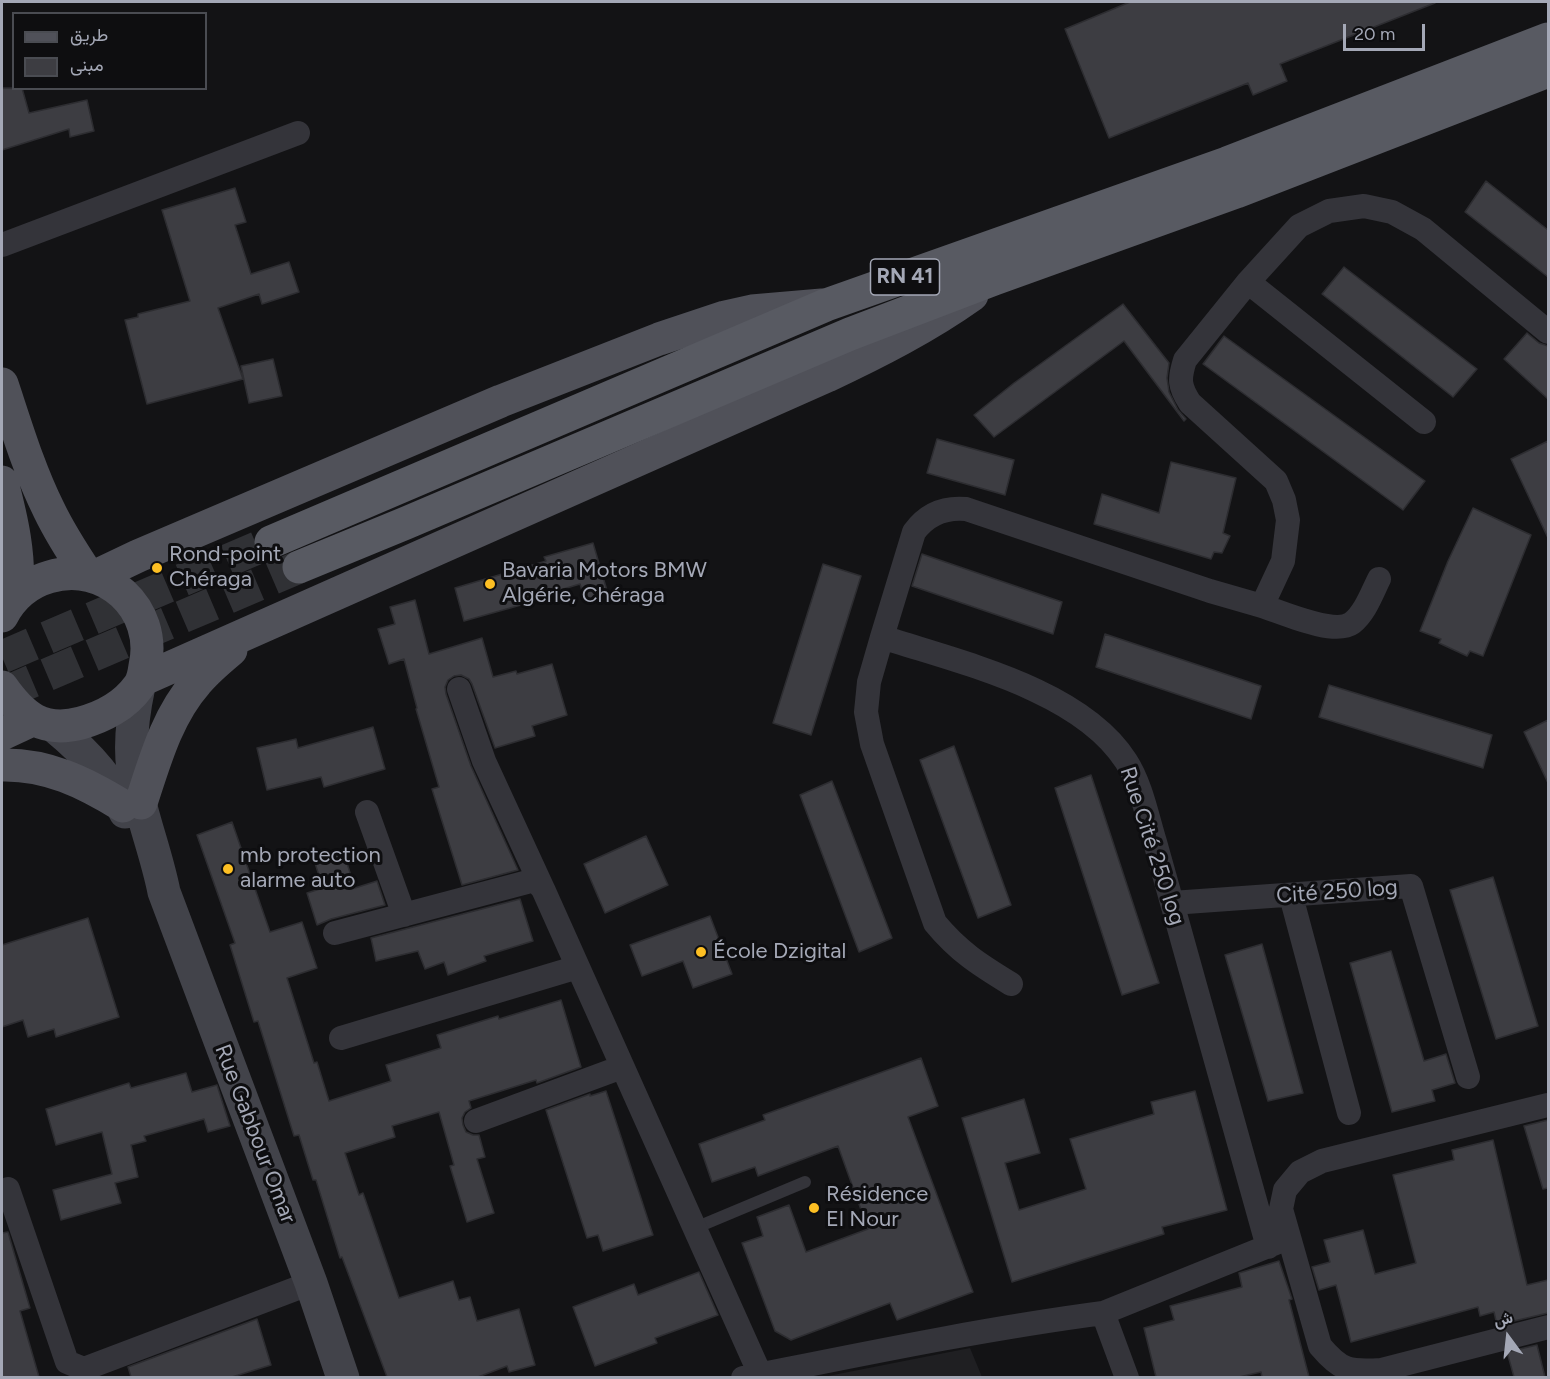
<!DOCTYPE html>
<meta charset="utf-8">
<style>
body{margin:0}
#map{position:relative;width:1550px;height:1379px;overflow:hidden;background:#131315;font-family:Figtree,Vazirmatn,sans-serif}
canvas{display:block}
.frame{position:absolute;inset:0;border:3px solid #a4a8b6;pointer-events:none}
.legend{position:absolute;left:12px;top:12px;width:195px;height:78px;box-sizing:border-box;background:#0e0e10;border:2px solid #4a4c52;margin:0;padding:8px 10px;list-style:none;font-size:18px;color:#a4a8b6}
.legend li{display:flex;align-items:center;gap:12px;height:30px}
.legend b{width:30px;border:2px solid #4a4c52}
.north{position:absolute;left:1478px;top:1307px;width:60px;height:60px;-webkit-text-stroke:4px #0e0e10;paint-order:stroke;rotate:345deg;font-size:16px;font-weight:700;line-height:24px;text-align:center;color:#a4a8b6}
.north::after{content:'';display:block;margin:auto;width:21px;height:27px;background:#a4a8b6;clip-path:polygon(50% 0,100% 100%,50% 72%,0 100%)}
.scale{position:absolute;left:1343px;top:24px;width:82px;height:27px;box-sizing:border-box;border:3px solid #a4a8b6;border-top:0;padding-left:8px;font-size:18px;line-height:21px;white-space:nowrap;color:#a4a8b6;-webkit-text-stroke:4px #0e0e10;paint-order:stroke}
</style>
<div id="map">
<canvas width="1550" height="1379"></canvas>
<div class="frame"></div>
<ul class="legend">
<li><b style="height:8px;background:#505159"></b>طريق</li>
<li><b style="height:16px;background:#3d3d42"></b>مبنى</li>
</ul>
<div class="north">ش</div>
<div class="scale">20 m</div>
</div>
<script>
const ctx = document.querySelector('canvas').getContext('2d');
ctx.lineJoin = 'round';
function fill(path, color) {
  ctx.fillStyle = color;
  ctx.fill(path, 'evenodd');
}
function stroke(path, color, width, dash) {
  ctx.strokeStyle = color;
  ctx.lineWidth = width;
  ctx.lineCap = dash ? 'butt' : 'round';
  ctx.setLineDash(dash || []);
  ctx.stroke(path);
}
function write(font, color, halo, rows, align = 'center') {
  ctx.font = font + ' Figtree,sans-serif';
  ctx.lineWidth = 6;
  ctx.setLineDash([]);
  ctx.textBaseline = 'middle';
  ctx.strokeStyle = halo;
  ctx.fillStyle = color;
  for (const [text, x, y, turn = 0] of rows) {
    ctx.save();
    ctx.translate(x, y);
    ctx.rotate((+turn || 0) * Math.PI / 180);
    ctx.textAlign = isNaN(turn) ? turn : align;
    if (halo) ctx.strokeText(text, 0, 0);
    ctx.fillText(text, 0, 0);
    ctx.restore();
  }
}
fill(new Path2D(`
 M970,1348L982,1377H823Z`), '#1f1f22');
const building = new Path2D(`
 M1130,2H1435V3L1280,64L1287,81L1253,95L1248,83L1109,138L1065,29Z
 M2,88H22L29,113L87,100L94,131L70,137L69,129L2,150Z
 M1486,181L1548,230V277L1465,212Z
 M235,188L246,222L235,225L251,274L289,262L299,292L262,304L259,294L218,308L243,379L147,404L125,320L138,317V314L190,301L162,210Z
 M1344,267L1477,369L1453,397L1322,294Z
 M1123,304L1169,363L1167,378L1169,392L1178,410L1186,419L1184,421L1124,341L994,437L974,415L1014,383Z
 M1527,333L1539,343L1548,346V399L1504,359Z
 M1224,336L1425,481L1403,510L1203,364Z
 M273,359L282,396L249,403L241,366Z
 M937,439L1014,460L1005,495L927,473Z
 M1548,441V538L1511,459Z
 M1171,462L1236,478L1223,533L1230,536L1222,553L1214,552L1211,559L1094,524L1102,494L1159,513Z
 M1473,508L1531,535L1483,656L1470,651L1467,656L1439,643L1441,639L1420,631L1448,561Z
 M593,543L608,594L585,601L580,584L527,600L528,603L464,621L455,588L546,561L544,557Z
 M922,554L1062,602L1053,634L912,586Z
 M823,564L861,576L811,735L773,723Z
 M415,600L429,654L482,638L493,677L516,671L517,674L552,664L567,715L532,726L535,736L495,748L472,684L469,679L461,675L454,676L448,680L445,687L446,694L471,766L518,870L462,885L432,789L439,787L416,709L417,708L404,659L389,664L378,629L395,624L390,607Z
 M1105,634L1261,686L1251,719L1096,667Z
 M1329,685L1492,735L1483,768L1319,717Z
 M1548,720V783L1524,732Z
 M373,727L385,769L324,787L321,777L267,790L257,748L296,739L298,748Z
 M954,746L1011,905L978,918L920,760Z
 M1091,775L1159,983L1122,995L1055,788Z
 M832,781L892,938L859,952L800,795Z
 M232,822L270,932L302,922L317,968L287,978L314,1063L317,1062L329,1101L391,1081L386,1065L441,1048L437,1035L498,1016L499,1019L561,1000L581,1067L537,1083L536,1080L469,1101L471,1108L465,1112L462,1118L463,1125L466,1132L473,1135H479L485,1157L477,1159L494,1213L467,1222L450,1166L454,1165L439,1112L392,1126L395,1137L345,1153L359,1195L363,1193L399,1298L453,1281L459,1300L470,1297L477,1321L519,1309L535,1365L509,1372L507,1366L478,1377H387L342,1257L340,1258L316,1180H313L299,1135L294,1136L258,1021L254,1022L230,945L235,943L197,835Z
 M646,836L668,885L605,913L584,864Z
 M343,851L355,888L377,881L385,905L331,919L317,925L307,893L323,888L314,860Z
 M1493,877L1538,1026L1496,1039L1450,890Z
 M520,899L533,941L484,956L486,961L448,975L444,962L425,969L418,951L376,961L371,938Z
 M710,916L732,974L693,988L683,961L642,976L630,945Z
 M88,918L119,1017L56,1037L54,1029L28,1037L23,1020L2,1027V945Z
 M1262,944L1303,1093L1268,1101L1225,955Z
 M1391,951L1424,1061L1446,1054L1455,1083L1432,1090L1435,1101L1392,1112L1350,963Z
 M921,1058L938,1106L908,1117L973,1292L897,1320L890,1303L791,1340L775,1331L742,1243L763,1236L757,1217L789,1205L806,1252L868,1229L838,1146L758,1176L755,1167L712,1182L699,1144L765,1120L763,1115Z
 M186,1073L192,1092L217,1085L230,1126L208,1132L204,1119L144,1136L146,1141L131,1145L138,1177L115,1183L121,1203L61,1220L53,1190L112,1174L102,1132L56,1145L46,1109L129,1083L131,1088Z
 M606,1091L653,1235L603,1251L598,1235L587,1238L546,1110L590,1094V1096Z
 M1195,1091L1227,1210L1162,1227L1164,1234L1012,1282L962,1118L1024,1099L1040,1153L1005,1163L1019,1210L1086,1189L1070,1139L1154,1114L1151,1102Z
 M1548,1120V1188L1543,1189L1524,1126Z
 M1493,1140L1527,1285L1548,1280V1313L1497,1325L1494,1312L1480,1316L1478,1307L1351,1342L1336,1285L1319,1290L1312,1267L1330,1262L1324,1240L1363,1230L1375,1274L1416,1263L1393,1175L1454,1160L1452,1150Z
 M8,1232L30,1308L20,1311L39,1377H2V1233Z
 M1279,1261L1292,1299L1289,1300L1309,1377H1262L1261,1372L1239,1377H1156L1144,1328L1174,1320L1170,1306L1242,1287L1239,1273Z
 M699,1272L718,1315L655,1338L657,1343L595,1366L573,1307L634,1284L638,1295Z
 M257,1319L271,1365L232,1377H131L128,1367Z
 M1537,1345L1545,1377H1514L1507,1352Z`);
fill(building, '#3d3d42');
stroke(building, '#2d2d31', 1.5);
stroke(new Path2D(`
 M2,657L271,542
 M2,694L299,567`), '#303135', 33, [33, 16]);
stroke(new Path2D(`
 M695,1228L805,1182`), '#34343a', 12);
stroke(new Path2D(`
 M2,245L298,133
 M1248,282L1424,422
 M1262,606C1282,612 1334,636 1352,623C1365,613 1372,593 1379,579
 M882,637L869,682L866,712L872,744L935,923C959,952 980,965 1011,984
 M459,689L484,761L543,889
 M367,812L404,915
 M1291,896L1349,1113
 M1172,903L1411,886L1468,1077
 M335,933L535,880L543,889L760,1374
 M341,1038L578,967
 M1548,1105L1322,1161L1300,1172L1285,1190L1281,1209L1320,1346C1341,1371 1349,1372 1381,1370L1548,1327
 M476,1121L622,1067
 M8,1189L67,1362L84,1369L311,1283
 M1268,1247L1155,842C1147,816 1141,784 1126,761C1080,689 958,662 882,637L914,532C927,514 944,507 966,509L1210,591L1262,606L1283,561L1288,520L1284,500L1276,481L1190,403C1179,386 1179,379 1185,360L1248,282L1299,226L1329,211L1364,206L1392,212L1423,229L1548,332
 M1103,1313L1281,1241
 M743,1378C863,1354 982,1329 1103,1313L1127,1378`), '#34343a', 24);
stroke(new Path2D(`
 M139,686C133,714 129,742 133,770C139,811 156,851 164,892L311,1283L343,1378
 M55,727C83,750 111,778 125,812`), '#42434a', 33);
stroke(new Path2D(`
 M2,384C16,426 29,470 49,510C60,533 73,553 87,574
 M2,482C12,520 20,555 17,594
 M96,576L138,556L501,401L659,339L725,317L752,311L822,305
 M2,616C12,597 28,583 49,577C105,560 158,609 145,666C144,673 143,681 138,687C125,705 103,717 81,723C43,733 23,717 2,687
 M142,680L827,376C878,352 927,327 972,295
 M2,734L32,720
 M2,765C47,764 84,782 123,806
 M141,803C155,760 167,716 197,682C207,670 219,660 231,650`), '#505159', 33);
stroke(new Path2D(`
 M271,542L826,305L1227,163L1548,39
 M299,567L406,523L850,334L994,279L1236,192L1548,71`), '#585a62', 33);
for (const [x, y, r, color] of [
 [157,568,6,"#fdbf23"],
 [490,584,6,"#fdbf23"],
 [228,869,6,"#fdbf23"],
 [701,952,6,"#fdbf23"],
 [814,1208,6,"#fdbf23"]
]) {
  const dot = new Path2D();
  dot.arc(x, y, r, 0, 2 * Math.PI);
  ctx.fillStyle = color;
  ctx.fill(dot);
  stroke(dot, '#0e0e10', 2);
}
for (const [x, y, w] of [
 [905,277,69]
]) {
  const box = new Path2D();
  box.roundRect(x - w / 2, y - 18, w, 36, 4.5);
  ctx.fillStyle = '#0e0e10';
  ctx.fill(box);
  stroke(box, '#a4a8b6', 1.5);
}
write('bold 21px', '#a4a8b6', null, [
 ["RN 41",905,277]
]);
write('22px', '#a4a8b6', '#0e0e10', [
 ["Rond-point",169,555],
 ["Chéraga",169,580],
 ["Bavaria Motors BMW",502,571],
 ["Algérie, Chéraga",502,596],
 ["mb protection",240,856],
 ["alarme auto",240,881],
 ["École Dzigital",713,952],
 ["Résidence",826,1195],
 ["El Nour",826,1220]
], 'left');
write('22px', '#a4a8b6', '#0e0e10', [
 ["Rue Cité 250 log",1152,846,72],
 ["Cité 250 log",1337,892,-4],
 ["Rue Gabbour Omar",255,1134,69]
]);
</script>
